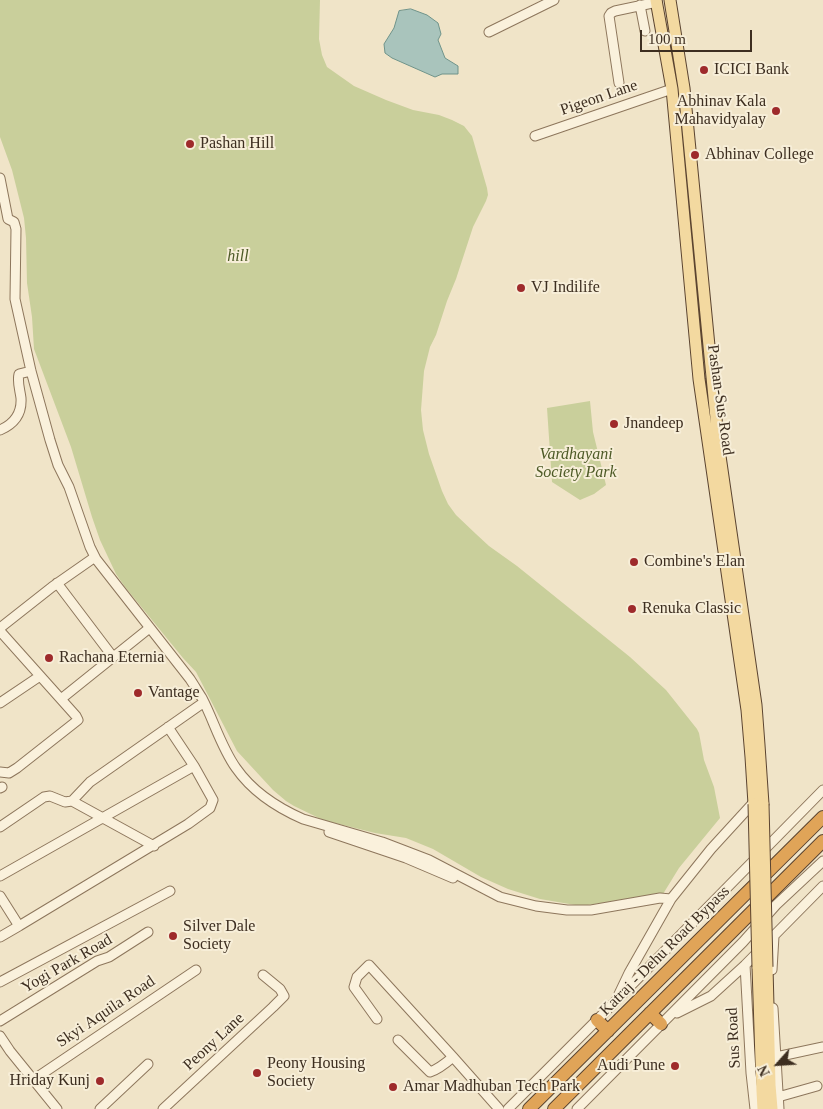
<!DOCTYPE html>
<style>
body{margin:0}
#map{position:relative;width:823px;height:1109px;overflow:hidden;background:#f0e4c8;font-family:"Times New Roman",serif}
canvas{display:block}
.north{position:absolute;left:753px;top:1039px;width:50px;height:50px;-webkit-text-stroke:4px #f7eed8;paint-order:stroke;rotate:244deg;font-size:14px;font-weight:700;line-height:20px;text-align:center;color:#3d2e20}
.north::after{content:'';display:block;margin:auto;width:18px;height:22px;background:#3d2e20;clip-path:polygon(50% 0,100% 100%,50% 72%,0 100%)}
.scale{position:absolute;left:640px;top:30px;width:112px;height:22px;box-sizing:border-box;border:2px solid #3d2e20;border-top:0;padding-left:6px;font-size:15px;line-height:18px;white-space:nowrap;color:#3d2e20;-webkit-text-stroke:4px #f7eed8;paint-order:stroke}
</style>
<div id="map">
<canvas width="823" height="1109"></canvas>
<div class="north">N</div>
<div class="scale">100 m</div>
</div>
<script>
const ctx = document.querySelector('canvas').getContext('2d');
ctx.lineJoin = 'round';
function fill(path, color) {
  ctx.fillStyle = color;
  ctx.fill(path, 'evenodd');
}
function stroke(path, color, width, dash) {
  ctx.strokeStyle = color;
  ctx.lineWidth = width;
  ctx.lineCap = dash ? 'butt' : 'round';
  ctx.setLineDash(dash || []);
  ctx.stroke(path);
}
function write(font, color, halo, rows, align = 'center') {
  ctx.font = font + ' "Times New Roman",serif';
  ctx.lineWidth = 4;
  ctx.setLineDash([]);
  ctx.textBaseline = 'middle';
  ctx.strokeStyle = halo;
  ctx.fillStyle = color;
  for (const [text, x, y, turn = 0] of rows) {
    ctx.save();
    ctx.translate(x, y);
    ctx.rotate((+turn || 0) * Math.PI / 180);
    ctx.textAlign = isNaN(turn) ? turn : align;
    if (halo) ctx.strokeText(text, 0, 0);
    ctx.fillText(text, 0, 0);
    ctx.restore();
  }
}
fill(new Path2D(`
 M0,0H320L319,39L322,55L327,67L354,86L386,100L413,110L439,115L452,120L464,126L472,136L487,188L488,195L486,201L473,227L456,279L447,301L436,335L430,347L424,371L421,410L423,430L429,454L442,491L448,504L456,515L476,534L489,546L517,566L630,657L666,690L697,729L699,733L704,760L714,787L720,818L679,868L663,894L581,906L540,899L508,889L481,877L433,849L406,838L375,833L323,820L294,806L286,801L273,790L237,751L196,672L183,658L125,587L116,574L100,540L92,517L71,447L34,349L32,317L27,283L26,238L24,218L12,170L0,137Z
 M590,401L593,432L606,485L594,494L580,500L552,482L547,408Z`), '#c9cf9b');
const water = new Path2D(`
 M411,9L427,15L438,23L441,34L438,40L445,58L458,66V74H442L435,77L392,58L385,53L384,44L394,28L399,11Z`);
fill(water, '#a9c4bc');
stroke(water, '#6f938a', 1);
const minor = new Path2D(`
 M640,5L645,31
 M489,32L554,0
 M619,83L609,16L611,13L615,11L657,2
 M535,136L672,89
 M0,178L8,219L14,222L16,229L15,299L31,371L50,440L58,465L69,487L90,547L96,559L190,679C194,685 198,692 202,698C214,721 221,747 236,768C252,791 278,808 303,819L382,842L429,860L500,897L536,906L567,910H591L660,898L671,899
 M0,430C14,424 22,414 21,398C20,390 17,382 19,374L31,371
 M57,583L113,657
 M0,628L52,587L95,557
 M0,631L76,716L78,720L17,768L9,773L0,772
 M61,699L147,630
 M0,703L40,676
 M0,788L2,787
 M72,801L154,846
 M0,827L44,797L50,796L65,802L72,801L90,782L200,705
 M329,832L406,858L453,878
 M0,876L194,766
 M0,896L19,926L188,824L210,808L213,800L194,766L168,727
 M0,937L19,926
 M745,965L751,1073L755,1109
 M772,970L774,936
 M0,982L170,891
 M619,994L629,973L671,899L711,849L754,802
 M773,1008L779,1109
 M677,1013L711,996L745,965L823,886
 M377,1019L354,987L357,977L369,965L453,1057L499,1109
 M0,1021L97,961L109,957L148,932
 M0,1036L10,1051L57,1109
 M398,1040L430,1072C439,1069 446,1063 453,1057
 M776,1057L823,1047
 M33,1080L196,970
 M778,1097L817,1086
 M100,1109L148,1064
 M163,1109L273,1007L284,996L280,989L263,975
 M508,1109L597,1020L823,790
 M577,1109L743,942L776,905L823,861`);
const major = new Path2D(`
 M656,0L672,89L699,379L747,710L751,757L754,804
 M670,0L684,88L719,449L756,705L759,745L763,804
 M758,967L762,1091L763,1109
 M767,967L770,1085L772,1109`);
const highway = new Path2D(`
 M650,1013L661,1024
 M597,1020L608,1031
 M529,1109L823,817
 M554,1109L823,841`);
stroke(minor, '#8d765c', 11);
stroke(major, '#5b4430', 13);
stroke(highway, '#5b4430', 14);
stroke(minor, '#faf1dc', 9);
stroke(major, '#f3d9a0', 11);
stroke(highway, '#e0a458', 12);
const majorBridge = new Path2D(`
 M754,804L758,967
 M763,804L767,967`);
stroke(majorBridge, '#5b4430', 13, []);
stroke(majorBridge, '#f3d9a0', 11);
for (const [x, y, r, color] of [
 [704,70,5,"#9e2a2b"],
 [776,111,5,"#9e2a2b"],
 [190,144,5,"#9e2a2b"],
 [695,155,5,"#9e2a2b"],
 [521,288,5,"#9e2a2b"],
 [614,424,5,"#9e2a2b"],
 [634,562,5,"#9e2a2b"],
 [632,609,5,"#9e2a2b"],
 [49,658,5,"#9e2a2b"],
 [138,693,5,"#9e2a2b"],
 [173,936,5,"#9e2a2b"],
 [675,1066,5,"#9e2a2b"],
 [257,1073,5,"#9e2a2b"],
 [100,1081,5,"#9e2a2b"],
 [393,1087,5,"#9e2a2b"]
]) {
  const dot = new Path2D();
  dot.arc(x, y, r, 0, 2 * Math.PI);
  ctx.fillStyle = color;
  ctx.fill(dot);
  stroke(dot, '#f7eed8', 2);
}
write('16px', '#3d2e20', '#f7eed8', [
 ["ICICI Bank",714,70],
 ["Abhinav Kala",766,102,"right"],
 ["Mahavidyalay",766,120,"right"],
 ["Pashan Hill",200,144],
 ["Abhinav College",705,155],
 ["VJ Indilife",531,288],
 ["Jnandeep",624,424],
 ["Combine's Elan",644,562],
 ["Renuka Classic",642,609],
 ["Rachana Eternia",59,658],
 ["Vantage",148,693],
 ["Silver Dale",183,927],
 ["Society",183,945],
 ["Peony Housing",267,1064],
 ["Society",267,1082],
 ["Audi Pune",665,1066,"right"],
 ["Hriday Kunj",90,1081,"right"],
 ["Amar Madhuban Tech Park",403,1087]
], 'left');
write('16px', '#3d2e20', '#f7eed8', [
 ["Pigeon Lane",599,98,-19],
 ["Pashan-Sus Road",720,400,82],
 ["Katraj - Dehu Road Bypass",665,951,-45],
 ["Yogi Park Road",67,964,-30],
 ["Skyi Aquila Road",106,1012,-34],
 ["Sus Road",734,1038,-93],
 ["Peony Lane",214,1042,-43]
]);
write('italic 16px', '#4d5a26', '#f7eed8', [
 ["hill",238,257],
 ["Vardhayani",576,455],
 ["Society Park",576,473]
]);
</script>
